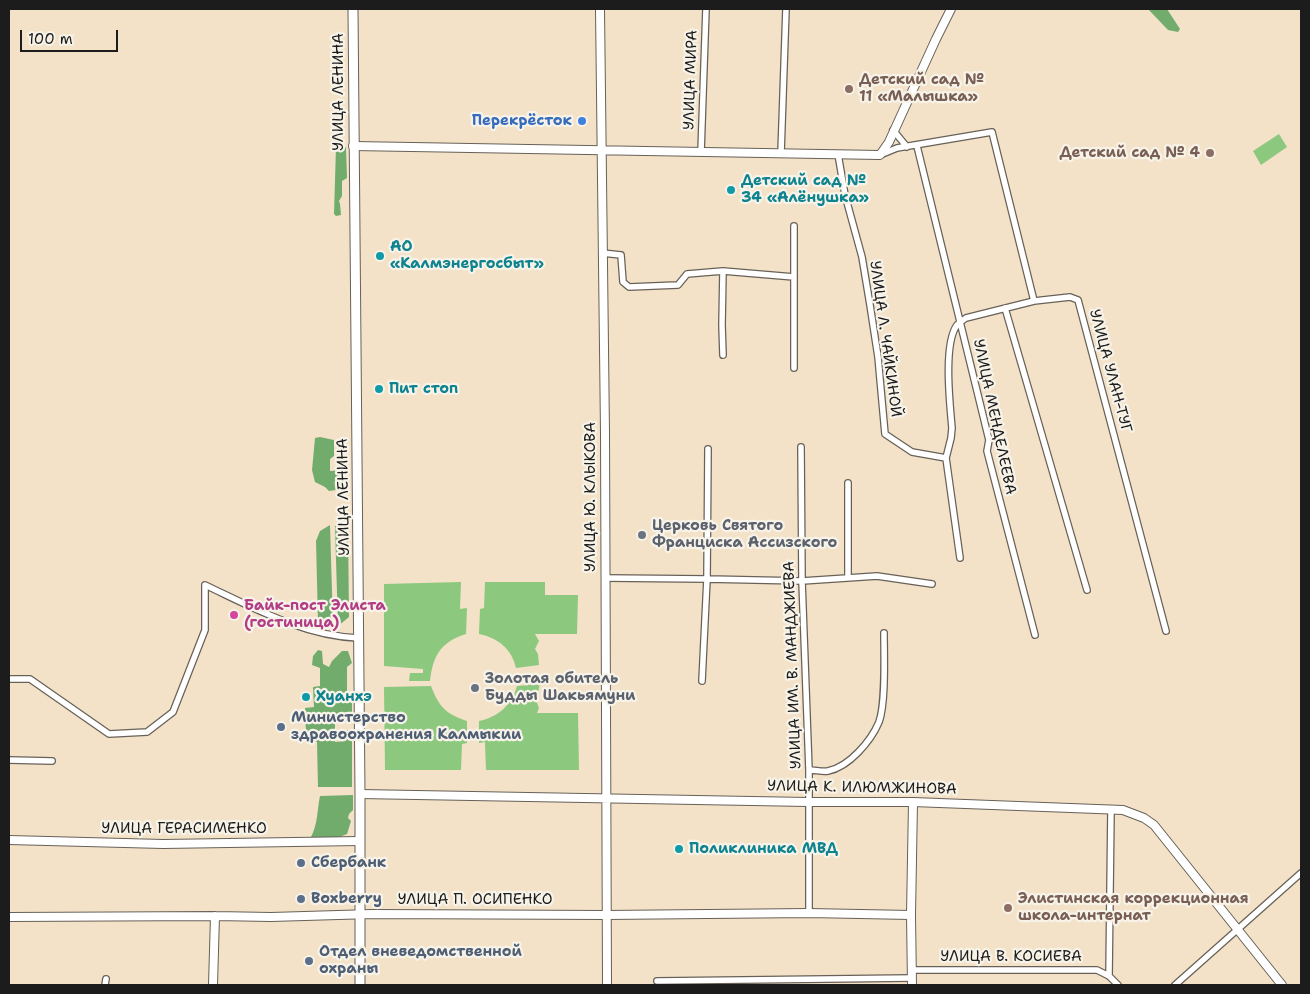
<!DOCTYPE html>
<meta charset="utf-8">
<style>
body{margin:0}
#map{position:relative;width:1310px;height:994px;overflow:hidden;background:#f3e2c8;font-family:"Shantell Sans",sans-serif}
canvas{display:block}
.frame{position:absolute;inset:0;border:10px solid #1c1c1c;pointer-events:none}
.scale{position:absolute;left:20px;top:30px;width:98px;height:22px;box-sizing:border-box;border:2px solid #1c1c1c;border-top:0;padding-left:6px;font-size:15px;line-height:18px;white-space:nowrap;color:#1c1c1c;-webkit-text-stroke:4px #f7f3e8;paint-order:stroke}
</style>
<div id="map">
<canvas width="1310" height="994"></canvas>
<div class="frame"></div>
<div class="scale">100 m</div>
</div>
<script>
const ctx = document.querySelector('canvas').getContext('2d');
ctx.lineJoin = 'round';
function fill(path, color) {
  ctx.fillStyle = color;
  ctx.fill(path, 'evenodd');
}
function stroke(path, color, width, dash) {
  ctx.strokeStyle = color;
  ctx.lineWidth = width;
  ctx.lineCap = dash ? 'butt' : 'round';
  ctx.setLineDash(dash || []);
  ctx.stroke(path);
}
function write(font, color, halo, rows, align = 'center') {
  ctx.font = font + ' "Shantell Sans",sans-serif';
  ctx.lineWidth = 4.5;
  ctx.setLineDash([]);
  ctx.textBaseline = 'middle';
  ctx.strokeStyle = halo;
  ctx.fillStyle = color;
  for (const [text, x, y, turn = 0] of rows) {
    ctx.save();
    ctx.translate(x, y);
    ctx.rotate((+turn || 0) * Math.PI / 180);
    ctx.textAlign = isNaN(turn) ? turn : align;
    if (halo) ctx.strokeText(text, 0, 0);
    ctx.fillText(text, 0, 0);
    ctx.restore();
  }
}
fill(new Path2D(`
 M1279,134L1287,147L1261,165L1253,151Z
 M461,582L460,609L467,608L466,634C441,642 433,655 430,681H409L410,673H423V669L384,666V584Z
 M485,582H545V595H578L577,634H535L539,641L535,649L538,654L539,665L516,668C512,649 498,638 479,634L480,609L484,608Z
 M540,684L536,700L539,708L537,713H578L579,770H486L485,742L479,743V721C498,717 512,705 517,686Z
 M431,686C439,707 446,714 467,721V743L462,744L461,770H385L384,687Z`), '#8cc87e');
fill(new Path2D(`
 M1148,9H1167L1180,29L1178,32L1168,30Z
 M336,147H346L347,178L342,181V196L339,201L340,204L341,215L336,216L334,214Z
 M320,437L334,440V456L330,459V471L343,470V476L338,478L336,490L329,491L325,487L315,482L312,470L315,438Z
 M342,524L348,527L349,617L338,626L335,526Z
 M330,525L333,625L318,622L316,541L320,531Z
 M318,650L322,651L323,664L329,667L332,661L342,651H348L352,663L347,667V699L352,702V713L347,722H335V742L346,741L347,730H352V787H318L317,742L306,735L305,708L314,707L313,687L320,686V668L312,665L313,656Z
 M353,795V810L349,814L348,818L351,821L347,834L337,838L311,837C318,824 317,810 320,796Z`), '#71ac6d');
const street = new Path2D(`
 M893,130L907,147
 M917,146L989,440L987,451L1035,635
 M701,152L706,9
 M781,153L786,9
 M838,154L845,195L862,257L870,305L878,357L885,434L912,452L946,458
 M880,155L897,148L992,132L1034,301
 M602,253L621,255L623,282L629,287L678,285L687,274L723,271L794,277
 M1005,308L1087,590
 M723,355L722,325L723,271
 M794,368V226
 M801,447L802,581L809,770V913
 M960,558L946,458L951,438L952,428C950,405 943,344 957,325C959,323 963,320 966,318L1034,301L1070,297L1078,300L1166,631
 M848,577V483
 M605,578L707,579L802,581L877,576L932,584
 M9,679H30L109,734L147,732L173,712L205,630V585C254,608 304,636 358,638
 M702,681L707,579L708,449
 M9,760L52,761
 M809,770C815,770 823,772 828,771C849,767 871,741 879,722C886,703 884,655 884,633
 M912,970H1097L1109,976L1118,985
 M1109,976L1111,809
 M657,981L912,978
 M105,985L106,979
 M1175,985L1301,873`);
const secondary = new Path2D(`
 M600,9L605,433L607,985
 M353,146L880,155L889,142L936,39L951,9
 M360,794L808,802H913L1123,810L1144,818L1154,825L1282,985
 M9,840L163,844L360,841
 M9,917L215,916L271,917L372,914L606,915L809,913L911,915
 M213,985L215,916
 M912,985L911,915L913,802`);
const primary = new Path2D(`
 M353,9L360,794V985`);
stroke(street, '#676158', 8);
stroke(secondary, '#676158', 10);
stroke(primary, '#676158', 11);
stroke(street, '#fff', 5.5);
stroke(secondary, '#fff', 8);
stroke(primary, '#fff', 9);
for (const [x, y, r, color] of [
 [849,89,5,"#8d6e63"],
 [582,121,5,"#3f7fe0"],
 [1210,153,5,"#8d6e63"],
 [731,190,5,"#0f9aa8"],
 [380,256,5,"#0f9aa8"],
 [379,389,5,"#0f9aa8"],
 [642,535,5,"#6b7280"],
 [234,615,5,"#d1479c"],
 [475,688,5,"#6b7280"],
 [306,697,5,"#0f9aa8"],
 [281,727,5,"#5c6f8a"],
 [679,849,5,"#0f9aa8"],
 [301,863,5,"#5c6f8a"],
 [301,899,5,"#5c6f8a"],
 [1008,908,5,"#8d6e63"],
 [309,961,5,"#5c6f8a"]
]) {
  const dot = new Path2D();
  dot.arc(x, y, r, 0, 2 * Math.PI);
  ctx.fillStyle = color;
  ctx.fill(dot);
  stroke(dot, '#f7f3e8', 2);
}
write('15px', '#1c1c1c', '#f7f3e8', [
 ["УЛИЦА МИРА",691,80,-88],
 ["УЛИЦА ЛЕНИНА",339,92,-90],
 ["УЛИЦА Л. ЧАЙКИНОЙ",885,339,82],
 ["УЛИЦА УЛАН-ТУГ",1110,371,75],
 ["УЛИЦА МЕНДЕЛЕЕВА",994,417,78],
 ["УЛИЦА ЛЕНИНА",344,497,-91],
 ["УЛИЦА Ю. КЛЫКОВА",591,497,-90],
 ["УЛИЦА ИМ. В. МАНДЖИЕВА",793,665,-92],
 ["УЛИЦА К. ИЛЮМЖИНОВА",862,788,1],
 ["УЛИЦА ГЕРАСИМЕНКО",184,829],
 ["УЛИЦА П. ОСИПЕНКО",475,900],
 ["УЛИЦА В. КОСИЕВА",1011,957]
]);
write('bold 15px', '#785e54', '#f7f3e8', [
 ["Детский сад №",859,80],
 ["11 «Малышка»",859,97],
 ["Детский сад № 4",1200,153,"right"],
 ["Элистинская коррекционная",1018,899],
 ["школа-интернат",1018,916]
], 'left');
write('bold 15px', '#366cbe', '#f7f3e8', [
 ["Перекрёсток",572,121]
], 'right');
write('bold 15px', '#0d838f', '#f7f3e8', [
 ["Детский сад №",741,181],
 ["34 «Алёнушка»",741,198],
 ["АО",390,247],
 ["«Калмэнергосбыт»",390,264],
 ["Пит стоп",389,389],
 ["Хуанхэ",316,697],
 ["Поликлиника МВД",689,849]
], 'left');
write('bold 15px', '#5b616d', '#f7f3e8', [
 ["Церковь Святого",652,526],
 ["Франциска Ассизского",652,543],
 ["Золотая обитель",485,679],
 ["Будды Шакьямуни",485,696]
], 'left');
write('bold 15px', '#b23c85', '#f7f3e8', [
 ["Байк-пост Элиста",244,606],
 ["(гостиница)",244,623]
], 'left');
write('bold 15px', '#4e5e75', '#f7f3e8', [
 ["Министерство",291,718],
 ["здравоохранения Калмыкии",291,735],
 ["Сбербанк",311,863],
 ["Boxberry",311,899],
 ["Отдел вневедомственной",319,952],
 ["охраны",319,969]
], 'left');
</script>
